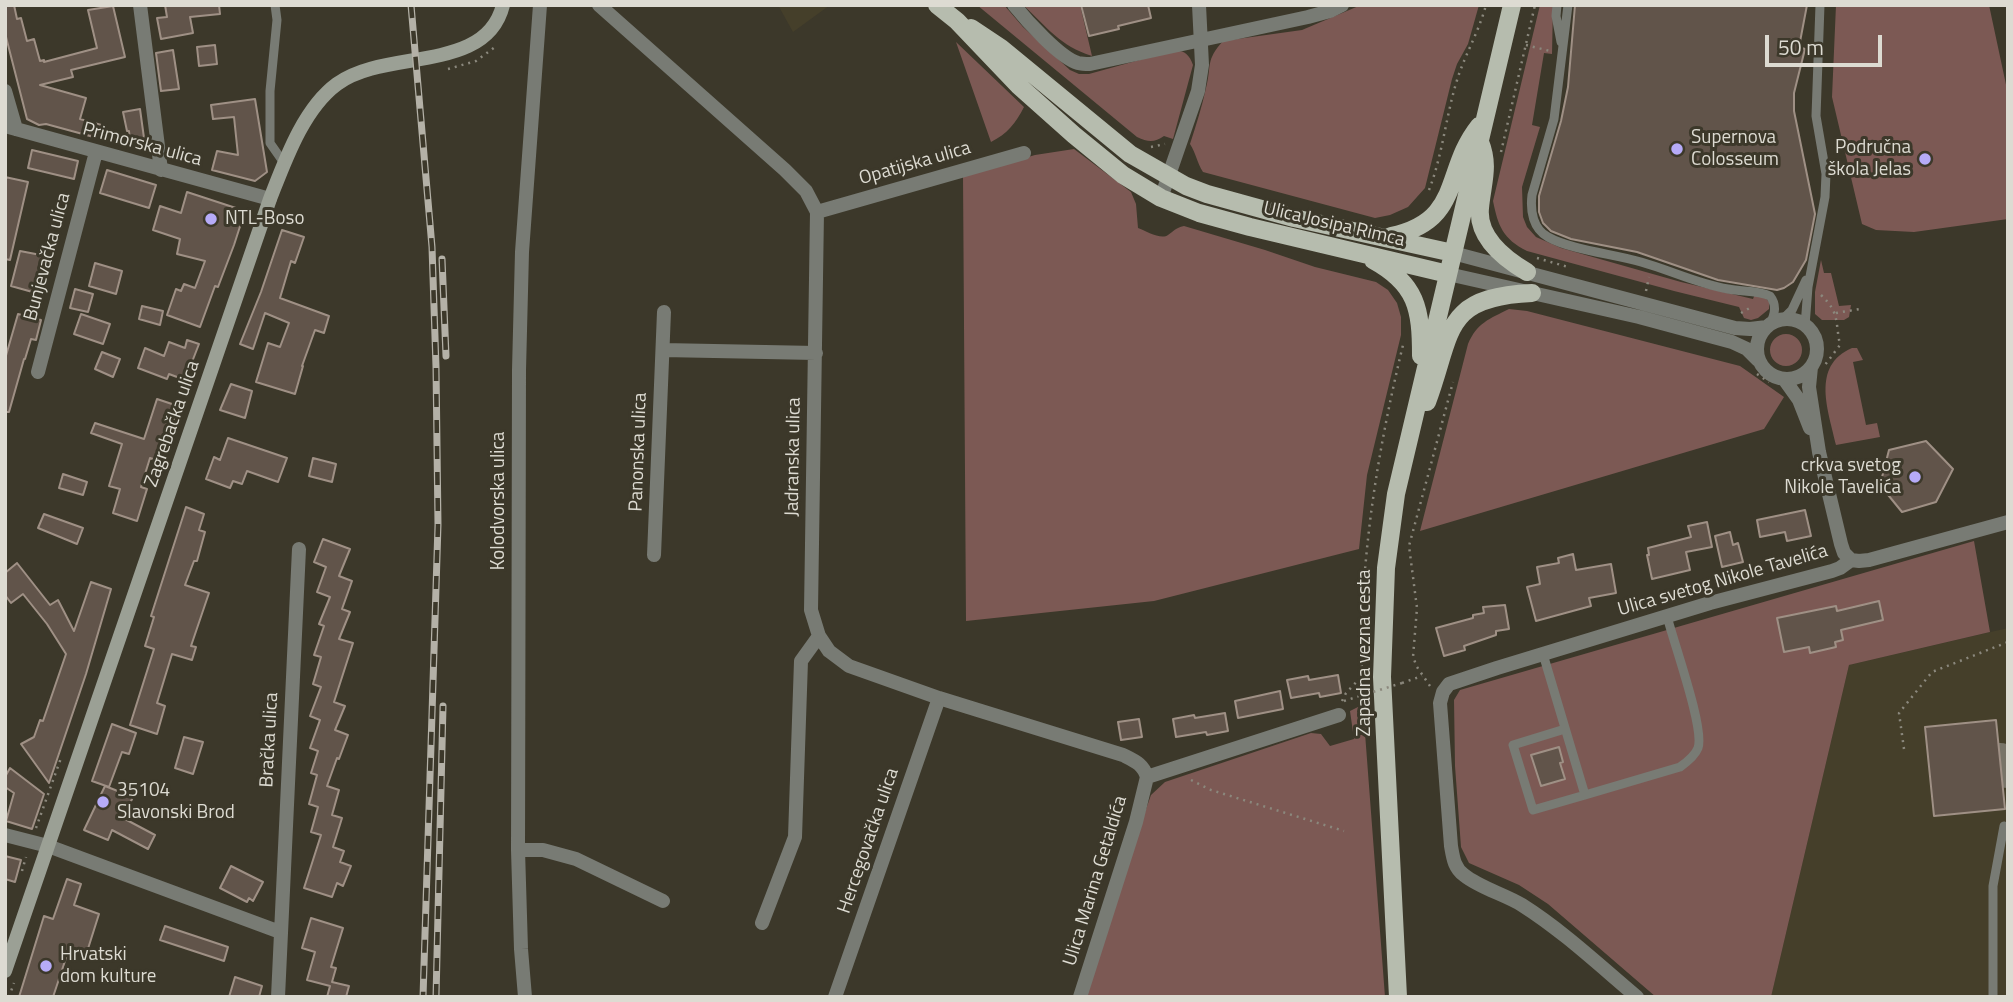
<!DOCTYPE html>
<meta charset="utf-8">
<style>
body{margin:0}
#map{position:relative;width:2013px;height:1002px;overflow:hidden;background:#3c382a;font-family:"Titillium Web",sans-serif}
canvas{display:block}
.frame{position:absolute;inset:0;border:7px solid #dddbd2;pointer-events:none}
.scale{position:absolute;left:1765px;top:35px;width:117px;height:32px;box-sizing:border-box;border:4px solid #dddbd2;border-top:0;padding-left:9px;font-size:21px;line-height:24px;white-space:nowrap;color:#dddbd2;-webkit-text-stroke:5px #3c382a;paint-order:stroke}
</style>
<div id="map">
<canvas width="2013" height="1002"></canvas>
<div class="frame"></div>
<div class="scale">50 m</div>
</div>
<script>
const ctx = document.querySelector('canvas').getContext('2d');
ctx.lineJoin = 'round';
function fill(path, color) {
  ctx.fillStyle = color;
  ctx.fill(path, 'evenodd');
}
function stroke(path, color, width, dash) {
  ctx.strokeStyle = color;
  ctx.lineWidth = width;
  ctx.lineCap = dash ? 'butt' : 'round';
  ctx.setLineDash(dash || []);
  ctx.stroke(path);
}
function write(font, color, halo, rows, align = 'center') {
  ctx.font = font + ' "Titillium Web",sans-serif';
  ctx.lineWidth = 6;
  ctx.setLineDash([]);
  ctx.textBaseline = 'middle';
  ctx.strokeStyle = halo;
  ctx.fillStyle = color;
  for (const [text, x, y, turn = 0] of rows) {
    ctx.save();
    ctx.translate(x, y);
    ctx.rotate((+turn || 0) * Math.PI / 180);
    ctx.textAlign = isNaN(turn) ? turn : align;
    if (halo) ctx.strokeText(text, 0, 0);
    ctx.fillText(text, 0, 0);
    ctx.restore();
  }
}
fill(new Path2D(`
 M778,5H830L793,32Z
 M2008,628V997H1771L1849,665Z`), '#453f2a');
fill(new Path2D(`
 M977,5H1004L1023,27L1070,70L1079,74H1089L1168,52C1181,49 1188,51 1193,65L1173,139L1164,136C1154,143 1148,142 1137,137Z
 M1023,5H1080L1092,56C1060,46 1047,27 1023,5Z
 M1361,5H1479L1468,44L1457,64L1452,79L1425,188L1408,207L1390,215L1375,218L1203,172C1197,163 1196,153 1190,144C1196,125 1202,107 1206,88C1212,65 1205,61 1223,41L1302,30Z
 M1540,5H1553L1552,54L1544,53L1532,125L1540,127L1522,187L1523,217L1527,227L1536,237L1561,248L1681,282L1753,299L1755,294L1764,296L1769,302V309L1758,318L1751,320L1744,318L1739,307L1674,291L1527,251C1503,239 1498,226 1493,201Z
 M1836,5H1989L2008,94V219L1914,232L1876,230L1862,224L1832,97Z
 M956,42L1024,107C1016,123 1007,134 991,142Z
 M1074,149L1131,192L1136,204L1138,228C1146,231 1161,240 1168,235C1174,231 1175,228 1184,226L1265,250L1315,267L1376,282L1388,290L1397,303L1401,317V335L1367,475L1359,549L1154,601L966,621L963,176L1035,155Z
 M1821,260L1824,273H1831L1839,306L1851,305L1849,317L1844,320H1822L1815,314V292Z
 M1509,309L1527,311L1740,366L1784,397L1764,429L1420,531L1468,344C1477,323 1489,319 1509,309Z
 M1770 350a16 16 0 1 1 32 0a16 16 0 1 1-32 0Z
 M1852,348H1857L1863,360L1853,362L1866,425L1877,423L1880,437L1836,445C1829,412 1810,366 1852,348Z
 M1974,541L1990,632L1849,665L1771,997H1656L1548,904L1519,885L1469,863L1461,847L1455,766L1454,700L1460,690Z
 M1372,700L1365,733L1385,997H1083L1104,927L1151,795L1165,782L1311,733L1321,734L1330,746L1354,739L1350,711Z`), '#7c5954');
stroke(new Path2D(`
 M2000,764L2008,767`), '#787468', 42);
const building = new Path2D(`
 M5,5H14L17,19L21,18L27,41L34,39L40,61L44,60V62L97,48L88,10L113,6L125,57L71,70L73,77L40,85L86,98L80,119L105,126L101,139L46,124L39,125L27,119L5,33Z
 M165,5H219L220,14L190,17L193,33L161,39L157,18L167,17Z
 M1081,5H1148L1151,18L1118,26L1119,29L1089,36Z
 M1575,5H1807L1799,47L1805,49L1794,93V111L1815,214L1806,260L1793,282L1784,288L1777,290L1718,280L1637,252L1571,239L1551,231L1543,223L1539,212V196L1561,121L1568,87Z
 M215,45L217,64L199,66L197,47Z
 M173,50L179,89L161,91L156,53Z
 M255,99L267,172L255,181L212,170L217,151L238,155L234,117L213,119L211,105Z
 M140,109L144,138L130,140L129,131H127L123,112Z
 M32,150L78,161L74,179L28,168Z
 M107,170L156,185L149,208L100,193Z
 M5,177L28,182L10,260L5,259Z
 M187,192L245,211L234,245L218,287L215,286L200,327L167,315L176,289L181,291L184,284L195,288L205,261L177,254L180,239L153,230L160,206L181,213Z
 M282,230L304,237L295,263L291,261L280,298L329,316L324,333L315,330L302,366H303L295,394L256,382L268,343L280,347L289,323L265,313L253,349L240,344L261,292Z
 M20,251L46,256L36,293L11,286Z
 M95,263L122,271L116,294L89,286Z
 M75,289L93,294L88,312L70,308Z
 M142,306L163,311L160,325L139,319Z
 M18,314L41,320L36,340L31,339L25,359H24L9,412H5V359Z
 M81,314L110,324L103,344L74,334Z
 M187,340L199,344L185,380L169,374L167,379L138,368L145,348L164,356L169,342L185,348Z
 M102,352L120,359L113,377L95,369Z
 M231,384L252,391L245,418L220,410Z
 M157,399L178,406L160,461L150,458L141,487L147,489L137,521L113,513L120,489L109,486L122,444L91,433L95,423L144,439Z
 M228,438L287,458L278,482L247,471L242,484L233,481L230,488L206,479L214,457L220,460Z
 M1926,441L1953,469L1936,502L1902,512L1880,485L1889,450Z
 M313,458L336,464L332,482L309,476Z
 M63,474L87,482L83,495L59,488Z
 M186,507L204,514L199,530L205,532L197,561H194L185,585L209,593L191,646L196,647L192,660L172,654L157,703L165,706L157,734L130,725L154,649L145,646L154,617L151,616Z
 M1805,510L1811,536L1787,541L1785,532L1760,537L1757,520Z
 M44,514L83,528L77,544L38,528Z
 M1707,522L1712,547L1686,552L1690,570L1652,579L1647,555H1649L1648,548L1691,537L1688,526Z
 M1730,532L1733,545L1738,543L1743,562L1722,567L1715,536Z
 M323,539L350,549L339,576L352,581L342,609L350,612L339,639L353,643L334,702L345,706L335,730L348,735L339,759L337,758L327,786L339,790L332,815L342,818L333,847L344,851L340,862L351,866L343,886L337,883L332,897L304,888L321,835L311,832L318,807L309,804L317,775L311,773L318,751L310,748L320,720L310,716L321,687L313,684L321,657L314,655L324,626L319,624L330,597L317,592L326,567L314,562Z
 M1573,554L1576,570L1611,564L1616,593L1589,598L1591,606L1536,621L1527,587L1540,584L1537,567L1559,563L1558,558Z
 M17,563L50,605L58,600L74,631L91,582L111,589L86,674L49,783L21,744L34,737L40,720L43,721L66,654L47,624L23,594L11,603L5,595V573Z
 M1879,601L1883,620L1841,630L1843,640L1835,642L1836,647L1810,653L1809,647L1784,652L1777,618L1836,606L1837,611Z
 M1505,605L1509,629L1496,631V635L1464,646L1465,650L1444,656L1436,628L1473,618V615L1484,613L1483,607Z
 M1338,675L1341,693L1320,697L1319,693L1291,698L1287,680L1308,676L1309,680Z
 M1280,691L1283,709L1238,718L1235,701Z
 M1225,713L1228,731L1207,735L1206,732L1176,737L1173,719L1194,715L1195,718Z
 M1139,719L1142,737L1121,740L1118,722Z
 M1996,720L2005,809L1934,816L1925,727Z
 M112,724L136,733L129,754L122,752L109,787L92,781Z
 M184,737L203,742L193,774L175,768Z
 M1559,747L1563,762L1560,763L1565,779L1541,786L1531,755Z
 M10,768L44,794L32,829L6,821L14,793L5,787V777Z
 M105,786L133,797L123,818L155,835L148,849L112,830L108,840L84,830Z
 M5,856L21,860L15,882L5,879Z
 M231,866L263,882L253,901L249,898L247,902L220,888Z
 M67,879L81,884L74,905L99,914L86,955L69,949L53,997H19L44,916L53,919Z
 M311,918L343,928L331,967L336,968L332,982L349,986L346,997H327L330,986L307,980L315,952L302,948Z
 M165,926L228,947L224,961L160,940Z
 M235,977L262,986L259,997H229Z`);
fill(building, '#61544a');
stroke(building, '#9f9085', 2);
stroke(new Path2D(`
 M1526,45L1550,51
 M448,69L476,61L495,47
 M1151,147L1165,144
 M1501,152L1535,5
 M1429,190C1443,154 1446,114 1458,77C1466,53 1479,31 1486,5
 M1537,258L1568,267
 M1646,291L1649,277
 M1821,295C1840,313 1835,321 1840,345L1825,365
 M1741,313L1753,306
 M1836,313L1860,309
 M1757,374L1769,382
 M1402,683L1422,676
 M1430,686L1417,667L1413,657L1417,608L1409,546L1453,382
 M1342,701L1346,693L1362,676C1359,564 1377,453 1403,345
 M1344,701L1360,696
 M1904,749L1899,713L1932,672L2008,642
 M1191,780L1211,790L1344,831
 M36,828L61,758
 M22,871L26,857
 M9,997L14,983`), '#8b887d', 2.5, [2, 5]);
stroke(new Path2D(`
 M275,5L277,20L270,91V143L284,163
 M1557,5L1556,16L1561,42
 M1568,5L1554,119L1532,195C1530,211 1533,229 1548,237C1571,250 1614,254 1641,262C1670,270 1698,284 1728,289C1742,292 1757,290 1770,296C1777,305 1775,314 1770,324
 M1782,320L1792,310L1806,280
 M1805,326L1808,287L1825,197L1826,174L1816,116L1820,5
 M1543,654L1585,795L1680,767C1687,762 1695,756 1698,748C1705,729 1673,641 1667,616
 M1565,729L1513,745L1533,810L1585,795
 M1993,997V886L2004,826`), '#787b74', 9);
stroke(new Path2D(`
 M140,5L161,170
 M599,5L785,170L806,191L817,212L811,610L819,636L829,651L849,666L939,698L1123,755C1135,761 1143,764 1147,777
 M1014,5C1026,20 1060,58 1078,63C1082,64 1086,64 1090,64L1308,17L1330,11L1342,5
 M5,91L16,129
 M5,126L270,199
 M1161,198L1198,91L1202,65L1199,5
 M817,212L1024,153
 M1453,253L1735,328L1750,329L1767,327
 M1448,274L1639,317L1732,342L1747,349L1758,360
 M1757 349a30 30 0 1 1 60 0a30 30 0 1 1-60 0Z
 M663,350L816,353
 M1811,367L1809,387L1819,452L1841,544L1844,553L1851,560
 M38,372L96,152
 M1784,379L1799,400L1810,428
 M654,555L664,312
 M1147,777L1339,715
 M5,835L48,846L280,932
 M518,850H543L576,859L663,901
 M762,923L795,837L801,661L819,636
 M278,997L299,549
 M525,997L521,949L518,850L519,370L522,252L540,5
 M835,997L939,698
 M1080,997L1136,822L1147,777
 M1637,997C1599,965 1563,931 1522,905C1504,894 1480,888 1464,875C1454,868 1453,857 1451,846L1440,703L1443,692L1449,684L1497,668L1710,603L1832,571L1840,568L1851,560L1859,561L1869,560L2008,522`), '#787b74', 14);
stroke(new Path2D(`
 M5,971L270,199C285,161 303,109 337,84C386,48 486,74 503,5`), '#9ba095', 14);
stroke(new Path2D(`
 M937,5L957,21L1019,86L1074,135L1123,175L1161,198L1199,213L1250,227L1448,274
 M971,28L1001,48L1130,154L1186,186L1207,194L1294,218L1453,253
 M1480,142C1490,166 1482,184 1480,208C1477,237 1505,259 1527,272
 M1391,236C1463,221 1443,171 1479,126
 M1373,260C1417,284 1421,309 1421,356
 M1427,402C1453,333 1441,297 1532,293
 M1398,997L1382,677L1386,568L1396,494L1512,5`), '#b6bcae', 18);
const rail = new Path2D(`
 M411,5L432,247L436,367L438,525L423,997
 M442,259L446,356
 M436,997L443,706`);
stroke(rail, '#b4b1a7', 7);
stroke(rail, '#3c382a', 4.5, [13]);
stroke(new Path2D(`
 M1360,696L1402,683`), '#8b887d', 2.5, [2, 5]);
for (const [x, y, r, color] of [
 [1677,149,7,"#b6abf8"],
 [1925,159,7,"#b6abf8"],
 [211,219,7,"#b6abf8"],
 [1915,477,7,"#b6abf8"],
 [103,802,7,"#b6abf8"],
 [46,966,7,"#b6abf8"]
]) {
  const dot = new Path2D();
  dot.arc(x, y, r, 0, 2 * Math.PI);
  ctx.fillStyle = color;
  ctx.fill(dot);
  stroke(dot, '#3c382a', 2.5);
}
write('19px', '#dddbd2', '#3c382a', [
 ["Supernova",1691,138],
 ["Colosseum",1691,160],
 ["Područna",1911,148,"right"],
 ["škola Jelas",1911,170,"right"],
 ["NTL-Boso",225,219],
 ["crkva svetog",1901,466,"right"],
 ["Nikole Tavelića",1901,488,"right"],
 ["35104",117,791],
 ["Slavonski Brod",117,813],
 ["Hrvatski",60,955],
 ["dom kulture",60,977]
], 'left');
write('19px', '#dddbd2', '#3c382a', [
 ["Primorska ulica",142,145,15],
 ["Opatijska ulica",915,164,-16],
 ["Ulica Josipa Rimca",1334,225,13],
 ["Bunjevačka ulica",48,257,-75],
 ["Zagrebačka ulica",173,424,-71],
 ["Panonska ulica",639,452,-88],
 ["Jadranska ulica",794,457,-89],
 ["Kolodvorska ulica",499,501,-90],
 ["Ulica svetog Nikole Tavelića",1723,581,-16],
 ["Zapadna vezna cesta",1365,653,-90],
 ["Bračka ulica",270,740,-87],
 ["Hercegovačka ulica",869,841,-71],
 ["Ulica Marina Getaldića",1096,881,-73]
]);
</script>
